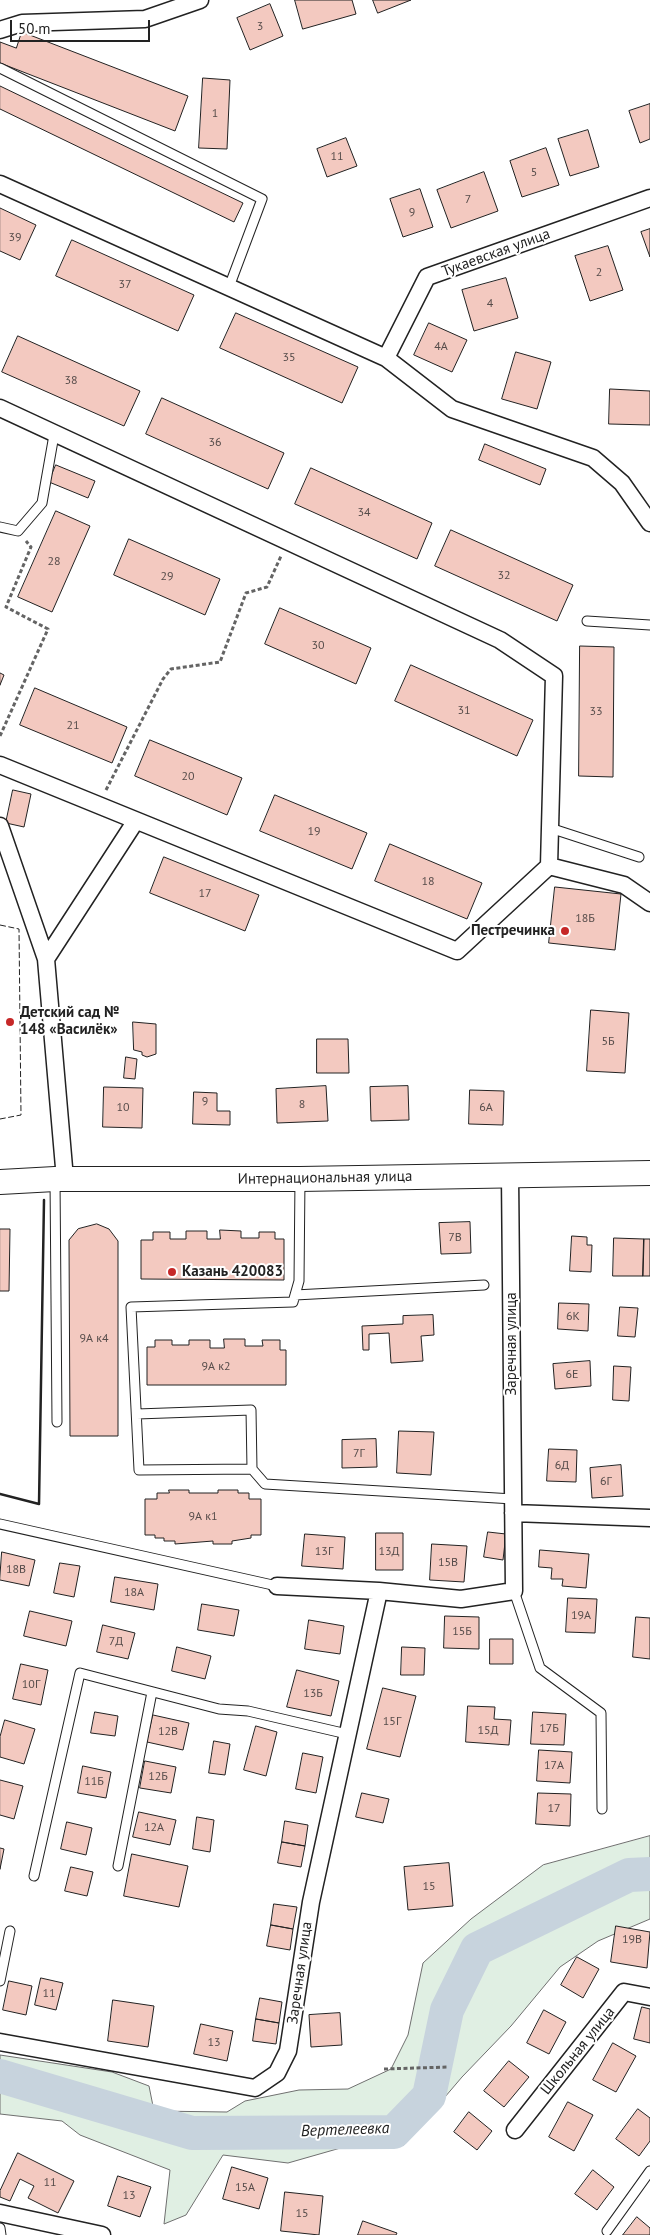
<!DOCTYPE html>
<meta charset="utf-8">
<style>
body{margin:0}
#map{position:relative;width:650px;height:2235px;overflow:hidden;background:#fff;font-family:"PT Sans",sans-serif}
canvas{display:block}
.scale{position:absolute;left:10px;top:20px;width:140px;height:22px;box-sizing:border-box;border:2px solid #222;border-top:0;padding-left:6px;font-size:15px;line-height:18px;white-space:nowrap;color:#222;-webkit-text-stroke:4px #fff;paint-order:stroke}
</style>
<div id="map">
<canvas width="650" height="2235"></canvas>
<div class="scale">50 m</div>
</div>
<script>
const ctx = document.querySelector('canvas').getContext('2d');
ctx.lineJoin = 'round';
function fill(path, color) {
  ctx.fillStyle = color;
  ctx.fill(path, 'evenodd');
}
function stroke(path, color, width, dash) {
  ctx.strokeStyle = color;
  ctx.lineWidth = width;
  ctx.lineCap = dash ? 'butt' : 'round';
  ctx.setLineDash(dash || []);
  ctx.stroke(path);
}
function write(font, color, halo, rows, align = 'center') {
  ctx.font = font + ' "PT Sans",sans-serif';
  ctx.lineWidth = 4;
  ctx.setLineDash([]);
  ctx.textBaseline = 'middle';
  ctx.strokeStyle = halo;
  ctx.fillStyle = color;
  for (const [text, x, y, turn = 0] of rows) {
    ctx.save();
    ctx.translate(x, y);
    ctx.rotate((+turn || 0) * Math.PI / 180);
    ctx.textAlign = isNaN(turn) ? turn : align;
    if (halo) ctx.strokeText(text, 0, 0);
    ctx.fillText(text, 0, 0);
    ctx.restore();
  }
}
const green = new Path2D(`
 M650,1836V1919L598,1941L560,1967L511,2026L462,2077L404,2145H351L288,2163L223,2155L186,2215L164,2224L170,2170L80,2135L62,2121L0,2114V2055L112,2072L149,2086L154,2111L227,2112L245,2101L299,2090L348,2089L391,2069L408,2035L423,1963L471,1919L543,1865Z`);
fill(green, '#e0efe3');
stroke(green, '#6f6f6f', 1);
stroke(new Path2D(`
 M0,2076L192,2133L394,2132L429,2096L447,2010L477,1949L629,1875L650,1874`), '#c7d3dd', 34);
const building = new Path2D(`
 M295,0H352L356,14L303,29Z
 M373,0H411L378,13Z
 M270,4L283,36L250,50L237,18Z
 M22,32L188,96L175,131L0,63V42L16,48Z
 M203,78L230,80L227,149L199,148Z
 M0,86L243,203L234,222L0,109Z
 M650,104V139L640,143L629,111Z
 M588,130L599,167L570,176L558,139Z
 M346,138L357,166L327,177L317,149Z
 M546,148L559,185L522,197L510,161Z
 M484,172L498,211L451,228L437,190Z
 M420,189L433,227L403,237L390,199Z
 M0,208L36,225L20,260L0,251Z
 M650,229V257L641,232Z
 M72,240L194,295L178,331L56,276Z
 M608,246L623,290L590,301L575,256Z
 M506,278L518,318L474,331L462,290Z
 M236,313L358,367L342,403L220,348Z
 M429,323L467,340L452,372L414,355Z
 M18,336L140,391L124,426L2,372Z
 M516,352L551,362L537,409L502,399Z
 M610,389L650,391V425L609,424Z
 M162,398L284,453L268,489L146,434Z
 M485,444L546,469L540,485L479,460Z
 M56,465L95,481L88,498L49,482Z
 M311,468L432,523L417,559L295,504Z
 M56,511L90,526L52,612L18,597Z
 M451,530L573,585L557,621L435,566Z
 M129,539L220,579L205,615L114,575Z
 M280,608L371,648L356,684L265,644Z
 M580,646L614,647L613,777L579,776Z
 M411,665L533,720L517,756L395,701Z
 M0,673L4,675L0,685Z
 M35,688L127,727L112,763L20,725Z
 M150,740L242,778L227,815L135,776Z
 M13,790L31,794L24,827L6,823Z
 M275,795L367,833L352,869L260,831Z
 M390,844L482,883L467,919L375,881Z
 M164,857L259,895L245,931L150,893Z
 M555,887L621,894L615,950L549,943Z
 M591,1010L629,1013L625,1073L587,1071Z
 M133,1022L156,1024V1054L147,1057L142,1055V1052L134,1050Z
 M317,1039H348L349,1073H317Z
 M126,1057L137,1059L135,1079L124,1078Z
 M326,1086L328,1121L277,1123L276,1089Z
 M408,1086L409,1120L371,1121L370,1087Z
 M104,1087L143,1088L142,1128L103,1127Z
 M470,1090L504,1091L503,1125L469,1124Z
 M194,1092L217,1093V1111H230V1125L193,1124Z
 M470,1222L471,1253L441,1254L439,1223Z
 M97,1224L109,1229L118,1241V1436H70L69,1240L78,1229Z
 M0,1229H10L9,1291H0Z
 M220,1230L241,1231V1238H259V1232H275V1239H284V1280L141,1279V1240H153V1232H170V1239H186V1231H207V1239H220Z
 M572,1236L587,1237V1245H592L591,1272L570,1271Z
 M614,1238L644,1239L643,1276H613Z
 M644,1239H650V1276H643Z
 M559,1303L589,1304L588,1331L558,1329Z
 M620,1307L638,1308L635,1337L618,1336Z
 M433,1315L434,1335L421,1336L423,1361L391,1363L389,1333L369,1334V1350H363L362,1326L403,1324V1316Z
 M224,1339H245V1346H263L262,1340H280V1350H286V1385H147V1347H155V1340H172V1345H189V1340H210V1348H224Z
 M590,1361L591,1386L555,1389L553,1364Z
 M614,1366L631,1367L629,1401L613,1400Z
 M399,1431L434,1432L431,1475L397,1473Z
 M376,1439L377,1467L342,1468V1440Z
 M549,1449L577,1450L576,1482L547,1481Z
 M621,1465L623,1496L592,1498L590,1468Z
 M169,1490H189V1493H218V1490H238V1493H249V1499H261V1535H251V1538L232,1541V1544H213V1541L175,1544V1541H164V1538H155V1535H145V1499H157V1493H169Z
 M488,1532L506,1534L503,1560L484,1557Z
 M376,1533H403V1570H376Z
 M305,1534L345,1537L343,1569L302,1566Z
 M432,1544L467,1546L464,1582L430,1580Z
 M540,1550L589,1554L586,1588L562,1586L563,1579H551L552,1568L539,1567Z
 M2,1552L35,1560L29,1586L0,1580Z
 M60,1563L80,1566L74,1597L54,1593Z
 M115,1577L158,1584L154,1610L111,1602Z
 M568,1598L597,1599L595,1633L566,1632Z
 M202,1604L239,1610L234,1636L198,1630Z
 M30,1611L72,1621L66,1646L24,1636Z
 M445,1616L479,1617V1649L444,1648Z
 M636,1617L650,1618V1659L633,1657Z
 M309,1620L344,1626L340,1654L305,1649Z
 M103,1625L135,1633L128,1659L97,1652Z
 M490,1639H513V1664H490Z
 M177,1647L211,1656L205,1679L172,1671Z
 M402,1647L425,1648L424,1675H401Z
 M21,1664L48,1670L41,1705L13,1699Z
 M297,1670L339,1681L331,1716L287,1707Z
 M383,1688L416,1696L400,1757L367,1749Z
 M468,1706L495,1707L494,1719L511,1720L509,1745L466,1742Z
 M95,1712L118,1716L115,1736L91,1733Z
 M533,1712L566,1714L564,1745L531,1744Z
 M153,1715L189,1723L183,1750L147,1742Z
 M5,1720L35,1729L24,1764L0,1757V1737Z
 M256,1726L277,1732L266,1776L244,1770Z
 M214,1741L230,1744L225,1775L209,1773Z
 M539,1750L572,1752L570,1783L537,1781Z
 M303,1753L323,1757L316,1793L296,1789Z
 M145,1761L176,1767L171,1793L140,1788Z
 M83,1766L111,1772L106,1798L78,1793Z
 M0,1780L23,1786L14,1819L0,1815Z
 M362,1793L389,1799L383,1823L356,1817Z
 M538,1793L571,1794L570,1826L536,1824Z
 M139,1812L176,1820L170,1845L133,1837Z
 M197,1817L214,1820L210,1852L193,1849Z
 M285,1821L308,1825L305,1846L282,1842Z
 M67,1822L92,1828L86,1855L61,1849Z
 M282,1842L305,1846L301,1867L278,1863Z
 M0,1848L4,1849L0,1869Z
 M132,1854L188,1866L179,1907L124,1896Z
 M449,1863L453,1906L408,1910L404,1867Z
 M71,1867L93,1872L87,1896L65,1891Z
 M274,1904L297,1907L293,1929L271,1925Z
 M271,1925L293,1929L290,1950L267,1946Z
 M616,1926L650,1932L647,1968L611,1962Z
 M577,1957L599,1969L583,1998L561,1985Z
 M41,1978L63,1983L56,2010L35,2005Z
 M9,1981L32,1986L26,2015L3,2010Z
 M260,1998L282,2002L279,2023L256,2019Z
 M113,2000L154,2006L148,2047L108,2041Z
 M642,2007L650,2009V2043L634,2039Z
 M544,2010L566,2022L549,2054L527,2043Z
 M340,2013L342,2045L311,2047L309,2015Z
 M256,2019L279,2023L276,2044L253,2041Z
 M201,2024L233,2031L227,2061L194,2054Z
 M613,2043L636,2056L616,2092L593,2080Z
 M509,2061L529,2077L504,2107L484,2091Z
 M568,2102L593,2115L574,2151L549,2137Z
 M638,2109L650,2118V2141L639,2156L616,2139Z
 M469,2112L492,2131L477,2150L454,2132Z
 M18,2153L74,2181L58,2213L28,2198L34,2186L20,2179L10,2201L0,2197V2191Z
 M232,2167L268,2178L259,2209L223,2199Z
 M593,2170L614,2187L597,2210L575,2194Z
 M118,2176L151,2187L140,2217L108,2206Z
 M285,2192L323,2196L319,2235L281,2231Z
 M637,2217L650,2228V2235H623Z
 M363,2221L397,2233L396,2235H358Z`);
fill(building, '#f3c9c0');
stroke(building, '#222', 1);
const lane = new Path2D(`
 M0,68L262,199L229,287
 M0,527L18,531L42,503L54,435
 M587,621L650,625
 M550,828L639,857
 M55,1179L57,1422
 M295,1295L484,1285
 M137,1414L251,1410L252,1469L139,1470L131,1307L293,1302L299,1281L300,1179
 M252,1469L265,1484L513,1499
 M0,1524L277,1586
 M514,1591L540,1668L601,1713L602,1809
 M118,1866L152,1692
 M34,1876L80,1673L219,1709L248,1711L347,1734
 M0,1981L10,1931
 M0,2228L1,2235
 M607,2231L650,2171`);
const street = new Path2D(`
 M0,30L22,23L145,19L200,0
 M0,184L386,358L452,409L593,458L622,483L650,523
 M386,358L427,277L650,198
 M0,408L500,640L554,676L549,866L457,951L0,765
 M0,826L46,959
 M549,866L624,885L650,903
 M65,1179L46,959L135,822
 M513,1513L650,1518
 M277,1586L379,1591L461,1599L514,1591L510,1175
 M0,2042L255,2088L277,2073L288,2051L311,1902L379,1591
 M515,2130L624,1992L650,1997
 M0,2213L102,2235`);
const secondary = new Path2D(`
 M0,1182L55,1179H300L650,1173`);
stroke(lane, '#222', 11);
stroke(street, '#222', 19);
stroke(secondary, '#222', 26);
stroke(new Path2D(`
 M0,736L48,629L6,607L31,547L26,541
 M106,790L163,679L171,669L220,662L246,593L267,587L281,556
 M384,2069L448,2067`), '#646464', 3, [4, 2.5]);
stroke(lane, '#fff', 9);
stroke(street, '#fff', 16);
stroke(secondary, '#fff', 24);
stroke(new Path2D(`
 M0,925L19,929L21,1115L0,1119`), '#222', 1, [6, 2.5]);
stroke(new Path2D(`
 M0,1494L39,1504L44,1200`), '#222', 2.5);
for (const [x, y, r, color] of [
 [565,931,5,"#c62828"],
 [10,1022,5,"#c62828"],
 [172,1272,5,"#c62828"]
]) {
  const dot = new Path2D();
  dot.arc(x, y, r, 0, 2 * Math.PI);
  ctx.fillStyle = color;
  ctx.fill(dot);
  stroke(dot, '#fff', 2);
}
write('12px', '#564c4a', null, [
 ["3",260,27],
 ["1",215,114],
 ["11",337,157],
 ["5",534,173],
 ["7",468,200],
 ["9",412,213],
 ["39",15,238],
 ["2",599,273],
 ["37",125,285],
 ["4",490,304],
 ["4А",441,347],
 ["35",289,358],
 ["38",71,381],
 ["36",215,443],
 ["34",364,513],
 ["28",54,562],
 ["32",504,576],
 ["29",167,577],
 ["30",318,646],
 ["31",464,711],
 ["33",596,712],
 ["21",73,726],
 ["20",188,777],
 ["19",314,832],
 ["18",428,882],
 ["17",205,894],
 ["18Б",585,919],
 ["5Б",608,1042],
 ["9",205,1102],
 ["8",302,1105],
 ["10",123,1108],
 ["6А",486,1108],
 ["7В",455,1238],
 ["6К",573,1317],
 ["9А к4",94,1339],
 ["9А к2",216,1367],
 ["6Е",572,1375],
 ["7Г",359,1454],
 ["6Д",562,1466],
 ["6Г",606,1482],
 ["9А к1",203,1517],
 ["13Г",324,1552],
 ["13Д",389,1552],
 ["15В",448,1563],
 ["18В",16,1570],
 ["18А",134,1593],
 ["19А",581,1616],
 ["15Б",462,1632],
 ["7Д",116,1642],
 ["10Г",31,1685],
 ["13Б",313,1694],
 ["15Г",392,1722],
 ["17Б",549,1729],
 ["15Д",488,1731],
 ["12В",168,1732],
 ["17А",554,1766],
 ["12Б",158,1777],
 ["11Б",94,1782],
 ["17",554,1809],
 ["12А",154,1828],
 ["15",429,1887],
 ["19В",632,1940],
 ["11",49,1994],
 ["13",214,2043],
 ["11",50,2183],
 ["15А",245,2188],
 ["13",129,2196],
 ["15",302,2214]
]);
write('15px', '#222', '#fff', [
 ["Тукаевская улица",496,253,-20],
 ["Интернациональная улица",325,1178,-1],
 ["Заречная улица",512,1344,-90],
 ["Заречная улица",300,1973,-82],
 ["Школьная улица",578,2051,-51]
]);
write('bold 15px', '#222', '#fff', [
 ["Пестречинка",555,931,"right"],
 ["Детский сад №",20,1013],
 ["148 «Василёк»",20,1030],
 ["Казань 420083",182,1272]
], 'left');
write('italic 16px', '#222', '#fff', [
 ["Вертелеевка",345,2130,-2]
]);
</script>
